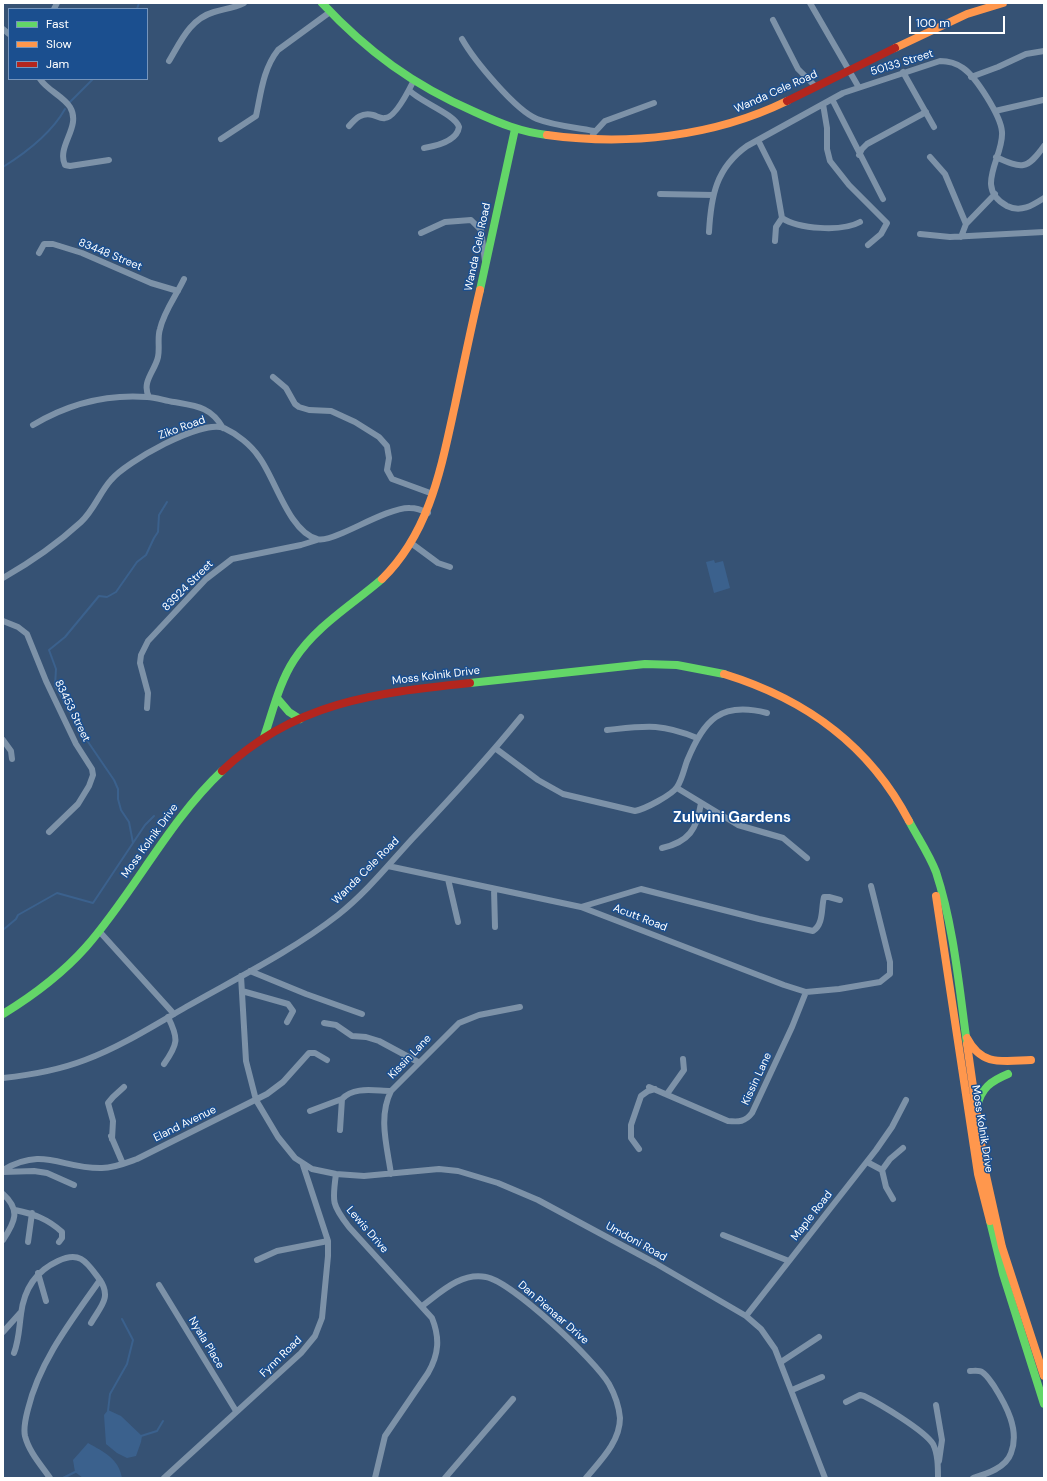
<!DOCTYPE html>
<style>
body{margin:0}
#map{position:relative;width:1047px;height:1481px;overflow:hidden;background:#365274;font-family:"DM Sans",sans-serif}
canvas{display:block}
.frame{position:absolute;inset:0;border:4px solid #fff;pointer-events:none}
.legend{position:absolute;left:8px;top:8px;width:140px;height:72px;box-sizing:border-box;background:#1b4f8f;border:1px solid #7695bc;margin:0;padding:5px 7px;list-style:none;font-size:12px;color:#fff}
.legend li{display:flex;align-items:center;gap:8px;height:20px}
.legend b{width:20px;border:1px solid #7695bc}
.scale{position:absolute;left:909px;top:16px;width:96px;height:18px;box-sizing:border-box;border:2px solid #fff;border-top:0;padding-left:5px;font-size:12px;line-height:14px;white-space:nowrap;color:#fff;-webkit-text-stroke:3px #1b4f8f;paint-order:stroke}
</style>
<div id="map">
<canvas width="1047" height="1481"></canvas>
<div class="frame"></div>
<ul class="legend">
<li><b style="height:5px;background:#63d668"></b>Fast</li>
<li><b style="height:5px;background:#ff974d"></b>Slow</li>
<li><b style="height:5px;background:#b3261e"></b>Jam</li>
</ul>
<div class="scale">100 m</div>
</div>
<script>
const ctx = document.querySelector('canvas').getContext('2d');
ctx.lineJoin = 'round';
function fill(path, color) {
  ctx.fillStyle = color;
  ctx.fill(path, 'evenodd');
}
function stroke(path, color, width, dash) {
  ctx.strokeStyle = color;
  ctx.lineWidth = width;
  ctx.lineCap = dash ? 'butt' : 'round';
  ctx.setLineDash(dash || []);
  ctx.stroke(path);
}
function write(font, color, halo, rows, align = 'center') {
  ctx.font = font + ' "DM Sans",sans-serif';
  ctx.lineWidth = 3;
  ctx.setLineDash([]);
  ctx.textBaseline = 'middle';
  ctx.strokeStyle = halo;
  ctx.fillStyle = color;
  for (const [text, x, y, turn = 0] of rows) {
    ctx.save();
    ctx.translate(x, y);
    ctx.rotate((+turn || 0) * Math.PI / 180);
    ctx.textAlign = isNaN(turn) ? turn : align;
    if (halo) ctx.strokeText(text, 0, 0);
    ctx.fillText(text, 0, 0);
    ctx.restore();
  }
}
fill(new Path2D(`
 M714,560L715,563L723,561L730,588L714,593L706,562Z
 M108,1410L121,1416L142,1436L141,1442L136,1456L127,1458L117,1453L106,1444L104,1415Z
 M88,1443C104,1452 119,1459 122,1478H83L75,1472L73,1460Z`), '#3b618d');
stroke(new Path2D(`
 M137,9L139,3
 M70,102L93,79
 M3,167C27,152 51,134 65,109
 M133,843L129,822L121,810L118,799V789L114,780L84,736L55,686L56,669L49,650L65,637L99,596L107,597L116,592L137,562L146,555L154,538L158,532L159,515L167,502
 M3,930L16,919L18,915L57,893L93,903L145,825L154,816
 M108,1411L110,1394L127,1364L133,1340L122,1319
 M141,1436L157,1431L163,1421
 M63,1478L77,1471`), '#3b618d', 2);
stroke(new Path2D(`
 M810,3L858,86
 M54,9L57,3
 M773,20L798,69L816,87
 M3,29L9,34
 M462,39C474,60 515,110 537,119C555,126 575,127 594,131
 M169,61C181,41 190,19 214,12C224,9 234,8 244,3
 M903,72L934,127
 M971,77L998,67L1026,54L1044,51
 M40,79C47,90 63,96 70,107C82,127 56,146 65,165L70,166L109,160
 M409,90C420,102 455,114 459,127C457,141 436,146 424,148
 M832,99L883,199
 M823,104L827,128V149L830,161L849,185L887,223L881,234L868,245
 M995,111L1043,100
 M349,126C356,118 362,112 373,115C377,116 381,119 385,118C395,118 409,90 413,82
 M593,134L605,121L654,103
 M221,139L256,116C261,93 263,69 278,50L330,12
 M758,140L774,172L782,218C798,229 842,232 860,222
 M859,155L862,149L867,144L926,112
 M930,157L945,174L966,224
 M996,157C1022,169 1027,170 1044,146
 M660,194L713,195
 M709,232C711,196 716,168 747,146L843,93L940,61C948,61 956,63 963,68C976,77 1001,116 1002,132C1004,157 973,188 1007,206C1021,213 1033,205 1044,198
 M421,233L445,222L471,220L481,230L485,261
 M920,234L950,237L1044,232
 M961,237L966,224L995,194
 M775,241L776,227L782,218
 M39,253L44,244H53L82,253L151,283L178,291
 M273,377L286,388L295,404L299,407L309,410L331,411L355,422L379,437L387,446L389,458L387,470L392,479L433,494
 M149,397C141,382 155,371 158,357C160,348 157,338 160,329C164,311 176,296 184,279
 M33,425C68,404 106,394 147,397C156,397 165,401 174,402C197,406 211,407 223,428
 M411,543L438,563L450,567
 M3,578C31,562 57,544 81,522C94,510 100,492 111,480C126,462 201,419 224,428C237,434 251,445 259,457C275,478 289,532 317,539C323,541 333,537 340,534C358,527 393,507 410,508C417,508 422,510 428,513
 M3,621L18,627L27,634L46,681L76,744L92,769L93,775L89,786L78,804L49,832
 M147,708L148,693L140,663L141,655L148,641L206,579L232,559L301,545L317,540
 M607,730C646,726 660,723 697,738
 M3,740L11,751L12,759
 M495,748L538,780L563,794L635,811C645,809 672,795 677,787C682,780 684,769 687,761C704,720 720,701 767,713
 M677,788L738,825L783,838L807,858
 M662,848C689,842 697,829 701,803
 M388,866L581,907L784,985L806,992L839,989L880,982L890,974V962L871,886
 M448,879L458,922
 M494,889L495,927
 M581,907L641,889L759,919L813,931C824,924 821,908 824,897H829L840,900
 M99,931L174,1014
 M250,971L306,994L362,1014
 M241,976L246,1061L256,1100L278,1137L295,1158L312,1169L336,1174L364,1176L439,1169L458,1171L498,1183L538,1200L655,1263L746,1316L761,1329L775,1349L825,1478
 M242,991L288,1004L293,1011L287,1022
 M324,1023L336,1025L352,1036L366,1037L379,1041L418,1062
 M164,1064C178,1044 179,1039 168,1017
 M3,1078C31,1075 59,1070 85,1060C120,1047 153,1026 186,1007C237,978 292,951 338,915C366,893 389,864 413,838C450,799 487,759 521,717
 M649,1087L728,1121C739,1122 745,1122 752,1113L792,1027L806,992
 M667,1094L684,1070L683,1059
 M310,1111L342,1099
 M340,1130L342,1099C354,1086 375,1091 391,1091
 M111,1136L123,1164
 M112,1139L113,1121L108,1103L113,1097L124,1087
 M639,1149L631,1138V1125L641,1096L648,1091L655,1089
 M867,1162L882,1170L890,1159L903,1148
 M3,1170C45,1146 61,1169 102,1168C114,1168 126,1163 137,1159L267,1094L283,1082L309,1053H315L327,1060
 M882,1170L886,1187L893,1199
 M3,1172L34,1171L47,1173L74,1185
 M336,1174C332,1202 332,1205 349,1227L432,1318C440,1338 439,1354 428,1373L385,1436L375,1478
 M391,1174C387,1146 378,1117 391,1091L459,1023L479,1015L520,1007
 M3,1194C21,1210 15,1222 3,1240
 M15,1210C34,1214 48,1219 62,1232V1238L59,1242
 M723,1235L789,1261
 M28,1242L32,1213
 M257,1260L277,1251L328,1241
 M38,1273L46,1301
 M159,1285L236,1411
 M422,1306C441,1292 461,1272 486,1277C511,1281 595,1360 609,1384C614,1393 619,1407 620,1418C620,1442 600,1461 586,1478
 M746,1316L876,1150L892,1127L906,1100
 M91,1323C100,1307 112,1298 100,1280
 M3,1332L21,1312
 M14,1353C19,1340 19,1328 21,1314C24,1289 36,1271 58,1261C81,1250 87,1263 100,1280C72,1320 40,1360 28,1409C26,1417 23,1427 25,1436C29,1452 41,1465 50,1478
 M781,1362L819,1337
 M970,1371C974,1371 979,1370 982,1372C987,1375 991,1382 994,1386C1006,1405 1020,1430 1011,1453C1006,1468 986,1474 973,1478
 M792,1390L822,1377
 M846,1402L860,1395L864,1396C880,1404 924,1430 933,1444C938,1454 938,1467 938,1478
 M936,1405L942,1440L939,1461
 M164,1478L301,1353L315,1336L322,1318L328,1256V1241L303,1165
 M445,1478L513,1399`), '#7d92a8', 6);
stroke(new Path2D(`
 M322,3C368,52 413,85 475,112C499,123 521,132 547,135
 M480,290L515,129
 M470,683L645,664L677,665L724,674
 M277,698L289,712L300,719
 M264,737C273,711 279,683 294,660C316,626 352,605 382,579
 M909,821C918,838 929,854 936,872C954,927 959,987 967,1044
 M3,1014C34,995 62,974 86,947C135,891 168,822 222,771
 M977,1107C981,1088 991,1081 1008,1074
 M990,1221L1003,1274L1044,1404`), '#63d668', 8);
stroke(new Path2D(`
 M895,48L967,14L1003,3
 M547,135C628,146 713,137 787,101
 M382,579C430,532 441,468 455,405C463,367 471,328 480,290
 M724,674C805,699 869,744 909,821
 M936,896L978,1174L990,1221
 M967,1038C982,1067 1003,1061 1031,1060
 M967,1044L985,1171L1002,1247L1044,1376`), '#ff974d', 8);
stroke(new Path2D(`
 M787,101L895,48
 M222,771C294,702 375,693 470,683`), '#b3261e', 8);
write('11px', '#fff', '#1b4f8f', [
 ["50133 Street",902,63,-17],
 ["Wanda Cele Road",776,92,-24],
 ["Wanda Cele Road",478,247,-78],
 ["83448 Street",110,255,22],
 ["Ziko Road",182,428,-20],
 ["83924 Street",188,586,-45],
 ["Moss Kolnik Drive",436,676,-7],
 ["83453 Street",72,711,64],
 ["Moss Kolnik Drive",150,841,-54],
 ["Wanda Cele Road",366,871,-45],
 ["Acutt Road",640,918,21],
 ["Kissin Lane",410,1057,-46],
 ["Kissin Lane",757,1079,-65],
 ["Eland Avenue",185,1124,-26],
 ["Moss Kolnik Drive",982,1129,81],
 ["Maple Road",812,1216,-52],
 ["Lewis Drive",367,1230,49],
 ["Umdoni Road",636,1242,29],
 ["Dan Pienaar Drive",553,1313,41],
 ["Nyala Place",206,1343,59],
 ["Fynn Road",281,1357,-44]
]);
write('bold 15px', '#fff', '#1b4f8f', [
 ["Zulwini Gardens",732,818]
]);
</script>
